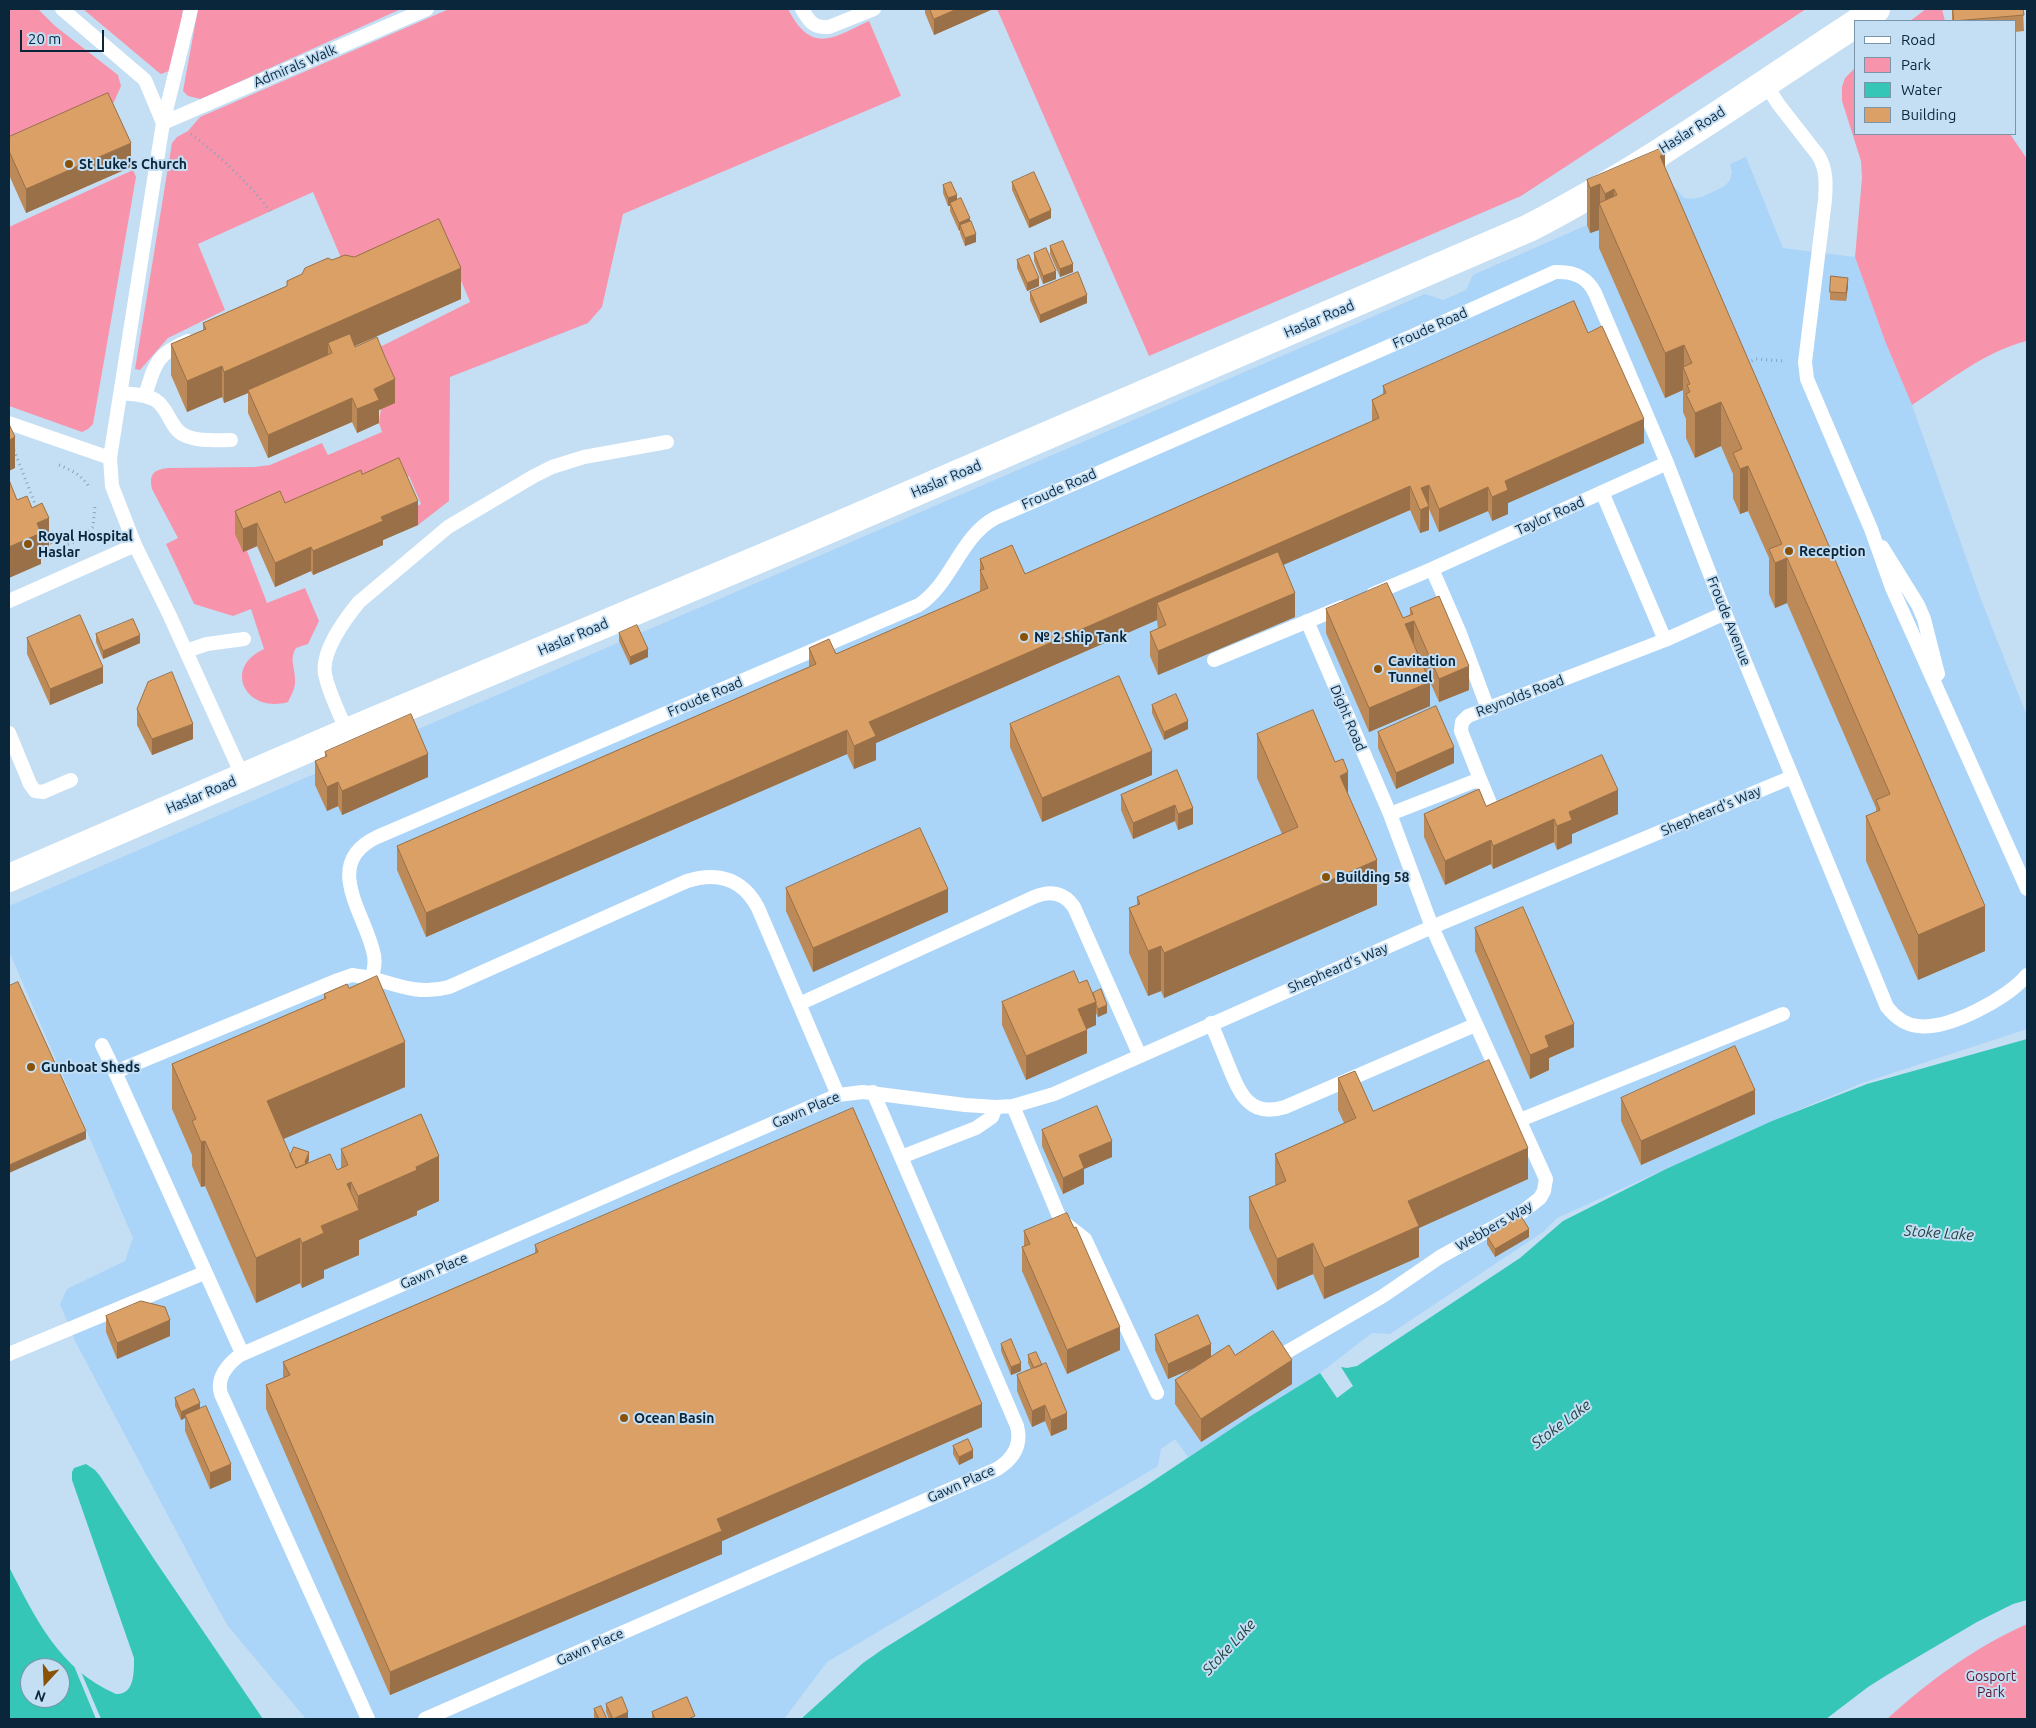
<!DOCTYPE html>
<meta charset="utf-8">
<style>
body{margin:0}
#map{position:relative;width:2036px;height:1728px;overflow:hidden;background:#c4def4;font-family:Ubuntu,sans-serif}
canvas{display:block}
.frame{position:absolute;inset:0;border:10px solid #0a263a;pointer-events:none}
.legend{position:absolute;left:1854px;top:20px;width:162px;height:115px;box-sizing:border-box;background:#c4def4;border:1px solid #7a94aa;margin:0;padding:6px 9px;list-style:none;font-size:15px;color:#0a263a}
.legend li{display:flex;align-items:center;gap:10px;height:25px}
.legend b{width:25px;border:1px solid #7a94aa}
.north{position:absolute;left:20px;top:1658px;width:50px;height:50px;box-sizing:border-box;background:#c4def4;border:1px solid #7a94aa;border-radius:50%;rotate:200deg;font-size:14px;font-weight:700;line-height:20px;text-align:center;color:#0a263a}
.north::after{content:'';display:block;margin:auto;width:18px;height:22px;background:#8a5207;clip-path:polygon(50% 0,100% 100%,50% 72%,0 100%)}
.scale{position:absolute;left:20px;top:30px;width:84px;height:22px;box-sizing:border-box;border:2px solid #0a263a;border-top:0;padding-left:6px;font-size:15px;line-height:18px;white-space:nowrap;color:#0a263a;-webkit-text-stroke:4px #c4def4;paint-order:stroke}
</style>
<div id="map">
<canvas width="2036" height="1728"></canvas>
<div class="frame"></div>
<ul class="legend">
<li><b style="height:6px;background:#fff"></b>Road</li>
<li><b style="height:14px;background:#f794ac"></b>Park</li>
<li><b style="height:14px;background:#35c6b7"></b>Water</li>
<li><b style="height:14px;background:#dba066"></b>Building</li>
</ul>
<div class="north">N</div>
<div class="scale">20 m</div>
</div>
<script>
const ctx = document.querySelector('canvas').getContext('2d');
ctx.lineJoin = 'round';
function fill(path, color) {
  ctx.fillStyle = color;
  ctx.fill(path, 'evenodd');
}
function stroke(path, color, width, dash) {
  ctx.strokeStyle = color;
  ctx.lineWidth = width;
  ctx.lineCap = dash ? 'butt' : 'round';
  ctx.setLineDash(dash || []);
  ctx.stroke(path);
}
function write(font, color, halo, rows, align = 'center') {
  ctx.font = font + ' Ubuntu,sans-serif';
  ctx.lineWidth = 4;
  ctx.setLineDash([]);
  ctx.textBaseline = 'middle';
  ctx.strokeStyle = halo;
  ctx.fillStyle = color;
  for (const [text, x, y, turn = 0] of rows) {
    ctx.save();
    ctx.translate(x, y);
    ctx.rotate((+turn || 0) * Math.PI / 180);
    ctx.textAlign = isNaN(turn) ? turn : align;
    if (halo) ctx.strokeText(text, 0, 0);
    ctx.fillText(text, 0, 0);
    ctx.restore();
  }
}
fill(new Path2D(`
 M1746,157L1783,248L1855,257L1885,341L1912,405L1980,597L2027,716V1029L1862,1083L1772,1121L1557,1218L1543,1232L1390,1334L1372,1333L1320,1373L1188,1457L1175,1439L1161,1449L1158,1466L827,1662L784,1719H306L228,1626L205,1585L75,1341L60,1304L67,1289L125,1261L133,1238L9,951V906L1425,294L1443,300L1466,290L1473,275L1674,187L1684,198L1692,199L1702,197L1725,186L1730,180L1732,173L1730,164Z`), '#aad4f8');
fill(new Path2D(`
 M9,9H38L55,26L118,75L121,86L114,102L107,108L9,155Z
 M83,9H183L179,34L169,71L161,74L157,71Z
 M198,9H401L201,99L188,96L183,91Z
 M449,9H788C812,55 832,38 869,21L901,96L623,214L602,307L588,323L450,377L449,501L418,525L411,510L421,504L409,476L247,551L267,603L305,588L319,621L308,644L296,648C289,659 295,668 295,679C296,688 291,695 288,702C246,714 222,668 264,649L251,609L233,616L194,604L166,544L178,538L152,489C149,474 153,470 168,468L255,467L270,465L322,443L328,455L382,432L379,423L385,380L372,351L470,302L444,240L350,279L313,192L198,244L225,310L168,338L140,370L135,369L172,143L177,137L188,131L200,117Z
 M997,9H1806L1521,196L1149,356Z
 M1926,9H1942L1945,21H1910Z
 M1855,68V134H2010L2027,159V341C1985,351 1948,382 1912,405L1885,341L1855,257L1862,178L1861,161L1842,101V87L1845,78Z
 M133,170L136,177L93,424L88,429L82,432L9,406V227Z
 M2027,1624V1719H1887C1929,1681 1975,1647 2027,1624Z`), '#f794ac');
fill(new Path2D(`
 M2027,1039V1600L2013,1604L1977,1622L1887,1675L1868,1687L1826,1719H801L863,1663L883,1649L1144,1487L1249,1417L1320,1373L1337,1398L1353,1386L1341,1367L1347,1368L1357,1366L1520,1258L1563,1221L1666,1169L1772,1121L1867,1084Z
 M86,1464L95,1470L100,1476L154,1559L263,1719H9V1567C36,1619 59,1669 116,1694C135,1695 134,1671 134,1658L72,1480V1472L74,1468ZM30,1668H60V1698H30Z`), '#35c6b7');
fill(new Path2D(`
 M72,1661L79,1667L101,1719H96Z`), '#c4def4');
stroke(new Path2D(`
 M191,134C221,157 247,181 270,211
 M1747,363L1756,359L1784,361
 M14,450L37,509
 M59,465C71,470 82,475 89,487
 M47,534L57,558
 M54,550L79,540L93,527L95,505`), '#89a3b9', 3, [1, 4]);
stroke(new Path2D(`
 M62,9L145,80L163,123
 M191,9L163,123L110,458L112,486L135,545L169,614L243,777
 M802,9C809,21 813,28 829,27L874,9
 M1766,85L1779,105L1818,155C1827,169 1826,185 1825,200L1805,362L1807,379L1871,529L1892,588L2027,889
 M163,123L427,9
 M121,393C132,394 149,394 158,402C169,411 171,429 184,435C198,442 216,440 231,440
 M145,396C155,364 156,354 188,341
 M9,423L110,458
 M1602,492L1665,640
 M1882,547L1918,605L1924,619L1938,674
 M1432,569L1459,631L1488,709
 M1373,594L1432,569L1667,463
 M9,601L135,545
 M186,651L207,644L244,639
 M1214,660L1342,607
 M347,732C340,714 329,694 325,674C321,652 345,619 359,602L448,527L534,476L552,467L584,457L667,442
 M9,733L30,784L35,791L43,792L71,780
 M1480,779L1490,803
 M1390,814L1480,779L1461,731L1462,722L1468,716L1665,640L1725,613
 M799,1004L1034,897C1050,890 1064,892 1074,907L1140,1056
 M1211,1023C1217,1038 1223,1052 1229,1067C1240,1094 1250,1118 1285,1107L1475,1025
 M102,1045L115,1072
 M838,1095L758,908C743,879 718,871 687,881L449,987C421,995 399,986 372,978C374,969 376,960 373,951C364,912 322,863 377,837L919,605C952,583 960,537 995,518L1408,338L1555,272C1574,271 1587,277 1595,293L1667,463L1725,613L1887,1007C1895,1017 1905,1025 1918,1026C1949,1030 2008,998 2027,975
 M1013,1106L1058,1214L1062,1221L1085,1239L1157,1393
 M1520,1120L1783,1014
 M901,1157L976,1128L992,1117L996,1107
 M242,1353L115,1072L338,980L352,975L372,978
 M1285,1353L1383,1296L1440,1257L1525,1210L1540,1198L1544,1191L1546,1179L1432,927L1390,814L1307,621
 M9,1354L204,1273
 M368,1719L221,1394C216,1378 228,1364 240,1355L838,1095L863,1092L965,1105L996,1107L1013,1106L1054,1094L1432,927L1792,777
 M425,1719L997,1469C1013,1459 1022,1445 1017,1426L873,1092`), '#fff', 14);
stroke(new Path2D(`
 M1859,21L1876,9
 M9,878L347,732L788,547L1529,228C1643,169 1748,94 1855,24`), '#fff', 28);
fill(new Path2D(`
 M925,9H993L934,35L925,13Z
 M1952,9H2023L2024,31L2015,32V21H1952Z
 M9,137L131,167L26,213L9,175Z
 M1665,168L1985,951L1918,980L1866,861V816L1876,812V808L1787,603L1775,608L1769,594V558L1748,511L1740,514L1733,498V474L1721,446L1695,458L1686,438V419L1683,412V390L1665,398L1599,248V230L1590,233L1587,225V180Z
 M1012,182L1051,218L1029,228L1012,190Z
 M943,185L957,200L970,221L976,242L965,246L960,233V230L959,231L950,211V206H948L943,193Z
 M1050,246L1073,272L1060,277L1050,254Z
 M1034,253L1056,279L1043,284L1034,261Z
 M332,260L461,299L355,346L395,403L379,410V423L357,433L352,422L268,458L248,413V393L224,403L222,397L187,412L171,375V344L203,330V323L287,286Z
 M1017,260L1039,286L1027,291L1017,268Z
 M1848,286L1846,301L1830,300V292Z
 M1030,292L1087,303L1040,323L1030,300Z
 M1588,333L1644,443L1508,503V514L1492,521L1488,511L1439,532L1429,509V530L1420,533L1410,510L1283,565L1295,617L1158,675L1150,656V632L1158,629L1157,620L876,743V760L854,769L847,754L426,937L397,870V846L809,667V648L836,654L980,592V559L1025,574L1372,422V400L1383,394V386Z
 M362,474L418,525L383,540V545L313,575L311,571L275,587L257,546L243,552L235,534V511L285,503Z
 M1410,608L1469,690L1439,702L1413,644L1430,706L1369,732L1326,633V609L1403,618L1410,615Z
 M619,633L648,657L630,665L619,641Z
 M96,634L140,643L103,659L96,642Z
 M27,638L103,683L50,705L27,654Z
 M1152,705L1188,729L1164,740L1152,713Z
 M137,709L193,739L152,755L137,725Z
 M1010,724L1152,775L1042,822L1010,747Z
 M1378,732L1454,763L1396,789L1378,748Z
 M1257,734L1348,794L1377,905L1164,998L1161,991L1148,996L1129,953V908L1137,905V897L1282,834L1257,778Z
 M325,752L428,777L342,815L338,806L327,811L315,785V761L325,757Z
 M1177,770L1193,824L1178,830L1175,821L1133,839L1121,810V795Z
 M1486,806L1618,814L1572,834V843L1557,850L1554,842L1493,869L1491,864L1445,885L1424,837V814Z
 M786,888L948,912L813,972L786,911Z
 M1475,928L1574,1047L1549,1058V1070L1530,1079L1475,951Z
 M1079,983L1093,993L1107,1013L1098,1017L1096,1013V1025L1086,1029L1087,1053L1026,1080L1002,1025V1002Z
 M324,994L405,1087L283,1139L290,1155L309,1160L307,1163L337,1170L341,1168V1149L439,1201L417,1211V1215L359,1240V1255L324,1270V1278L302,1288L300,1283L256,1303L205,1186L201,1187L192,1166V1155L172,1109V1064L324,999Z
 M1338,1078L1373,1111L1528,1179L1419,1228V1257L1324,1299L1313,1274L1277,1290L1249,1228V1197L1275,1186V1154L1344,1123L1338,1110Z
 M1621,1098L1755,1114L1641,1165L1621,1121Z
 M1042,1130L1112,1157L1084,1169V1184L1063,1194L1042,1146Z
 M1024,1231L1120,1350L1067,1374L1022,1271V1247L1024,1246Z
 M1487,1236L1529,1237L1495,1257L1487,1244Z
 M535,1245L982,1427L722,1541V1554L390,1695L266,1409V1385L283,1378V1362L535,1253Z
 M106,1316L170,1336L117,1359L106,1332Z
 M1155,1335L1211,1357L1235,1355L1292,1384L1201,1442L1175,1404V1380L1194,1368L1168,1379L1155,1350Z
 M1001,1344L1021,1371L1011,1375L1001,1351Z
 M1028,1355L1067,1429L1051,1436L1045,1421L1032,1427L1017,1391V1375L1031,1369L1028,1363Z
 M175,1398L200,1409L231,1480L210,1489L185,1431V1418L181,1420L175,1406Z
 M953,1446L973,1458L959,1465L953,1454Z
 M606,1704L628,1719H609L606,1712Z
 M594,1709L607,1719H595L594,1717Z
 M652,1712L695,1719H652Z`), '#bc8a58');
fill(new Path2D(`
 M957,9H993L934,35V19Z
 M131,143V167L26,213V189Z
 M1665,154V199L1660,156Z
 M1600,184V207L1599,203V230L1590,233V188Z
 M1614,189V234L1605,216V194Z
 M957,195V203H950V206H948V198Z
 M1051,210V218L1029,228V220Z
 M970,218V226L960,225V230L959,231V223Z
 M976,234V242L965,246V238Z
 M1073,264V272L1060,277V269Z
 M461,268V299L332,356V353L328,343V358L248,390V393L224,403V372Z
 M1056,271V279L1043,284V276Z
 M1039,278V286L1027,291V283Z
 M1848,278V286L1846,301V293Z
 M1087,295V303L1040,323V315Z
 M1684,345V370L1683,367V390L1665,398V353Z
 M222,366V397L187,412V381Z
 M395,379V403L379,410V423L357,433V409L374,389Z
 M352,398V422L268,458V435Z
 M1721,402V446L1695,458V413Z
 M1644,419V443L1508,503V514L1492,521V497L1505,481Z
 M15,437V468L9,471V440Z
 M1748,466V511L1740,514V469Z
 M1429,485V530L1420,533L1421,488Z
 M1410,486V510L1163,617L1157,603V620L876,743V760L854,769V746L869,722Z
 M1488,487V511L1439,532V509Z
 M418,501V525L383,540V545L313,575V551L381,517Z
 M49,518V549L41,552V564L9,578V547L37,523Z
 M257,523V546L243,552V529Z
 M311,547V571L275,587V563Z
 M1787,558V603L1775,608V563Z
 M1295,593V617L1158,675V651Z
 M1414,621V644L1405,648V624Z
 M140,635V643L103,659V651Z
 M648,649V657L630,665V657Z
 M1469,666V690L1439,702V679Z
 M103,667V683L50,705V689Z
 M1430,682V706L1369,732V708Z
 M1188,721V729L1164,740V732Z
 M193,724V739L152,755V739Z
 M847,730V754L426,937V913Z
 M1454,747V763L1396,789V773Z
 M1152,751V775L1042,822V798Z
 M428,754V777L342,815V791Z
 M1348,772V817L1340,776Z
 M338,782V806L327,811V787Z
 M1618,790V814L1572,834V843L1557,850V826L1569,812Z
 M1175,805V821L1133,839V823Z
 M1193,808V824L1178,830V814Z
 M1554,819V842L1493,869V846Z
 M1491,840V864L1445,885V861Z
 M1377,860V905L1164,998V953Z
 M948,889V912L813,972V948Z
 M1985,906V951L1918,980V935Z
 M1161,946V991L1148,996V951Z
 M1096,1002V1025L1078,1033V1009Z
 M1107,1005V1013L1098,1017V1009Z
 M1574,1024V1047L1549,1058V1070L1530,1079V1055L1545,1036Z
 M1087,1030V1053L1026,1080V1056Z
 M405,1042V1087L267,1146V1101Z
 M1755,1090V1114L1641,1165V1141Z
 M86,1131V1139L9,1173V1165Z
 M205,1141V1186L201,1187V1142Z
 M1112,1141V1157L1084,1169V1184L1063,1194V1178L1079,1155Z
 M1528,1148V1179L1419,1228V1257L1324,1299V1268L1408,1201Z
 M309,1152V1160L305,1170V1162Z
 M439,1156V1201L417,1211V1215L359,1240V1255L324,1270V1278L302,1288V1243L321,1226L347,1184L351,1182V1213L358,1211V1196L416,1167Z
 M1529,1229V1237L1495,1257V1249Z
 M300,1238V1283L256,1303V1258Z
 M1313,1243V1274L1277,1290V1259Z
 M170,1320V1336L117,1359V1343Z
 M1120,1327V1350L1067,1374V1350Z
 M1211,1344V1360L1168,1379V1364Z
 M1292,1360V1384L1201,1442V1419Z
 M1021,1363V1371L1011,1375V1367Z
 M200,1403V1411L185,1415V1418L181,1420V1412Z
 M982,1404V1427L722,1541V1554L390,1695V1672L717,1519Z
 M1045,1405V1421L1032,1427V1411Z
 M1067,1413V1429L1051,1436V1420Z
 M973,1450V1458L959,1465V1457Z
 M231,1464V1480L210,1489V1473Z
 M628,1712V1719H613Z`), '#997047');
const building = new Path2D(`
 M930,9H957L934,19Z
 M1953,9H2023L2024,15L1954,21Z
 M108,93L131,143L26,189L9,151V137Z
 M1662,148L1665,154L1660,156L1985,906L1918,935L1866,816L1880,810L1876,800L1890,794L1787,558L1775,563L1769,549L1782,544L1748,466L1740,469L1733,453L1742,449L1721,402L1695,413L1686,394L1690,392L1687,385L1690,384L1683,367L1692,363L1684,345L1665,353L1599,203L1617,195L1614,189L1605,194L1600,184L1590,188L1587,180Z
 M1034,172L1051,210L1029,220L1012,182Z
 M951,182L957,195L948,198L943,185Z
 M961,198L970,218L959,223L950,203Z
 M439,219L461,268L224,372L222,366L187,381L171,344L206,329L203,323L287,286V281L302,274L305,268L328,258L332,260L345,255L354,257Z
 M971,221L976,234L965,238L960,225Z
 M1063,241L1073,264L1060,269L1050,246Z
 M1046,248L1056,271L1043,276L1034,253Z
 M1029,255L1039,278L1027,283L1017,260Z
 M1078,272L1087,295L1040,315L1030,292Z
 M1831,276L1848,278L1846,293L1830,292Z
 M1574,301L1588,333L1602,326L1644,419L1505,481L1508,490L1492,497L1488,487L1439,509L1429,485L1421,488L1429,506L1420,510L1410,486L869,722L876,736L854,746L847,730L426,913L397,846L816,664L809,648L829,639L836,654L988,588L980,570L984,569L980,559L1012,545L1025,574L1379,418L1372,400L1386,393L1383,386Z
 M350,334L355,347L377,337L385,357L395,379L374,389L379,400L357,409L352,398L268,435L248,390L332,353L328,343Z
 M9,424L15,437L9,440Z
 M399,458L418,501L381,517L383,521L313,551L311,547L275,563L257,523L243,529L235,511L280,491L285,503L361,470L362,474Z
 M9,480L17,500L27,496L32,508L42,503L49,518L37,523L41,533L9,547Z
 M1278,552L1295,593L1158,651L1150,632L1166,625L1157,603Z
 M1387,583L1403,618L1413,614L1410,608L1439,596L1469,666L1439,679L1414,621L1405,624L1430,682L1369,708L1326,609Z
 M80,615L103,667L50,689L27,638Z
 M133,619L140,635L103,651L96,634Z
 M637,625L648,649L630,657L619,633Z
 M172,672L193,724L152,739L137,709L148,682Z
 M1119,676L1152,751L1042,798L1010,724Z
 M1176,694L1188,721L1164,732L1152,705Z
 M1436,706L1454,747L1396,773L1378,732Z
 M1313,710L1335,762L1343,759L1348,772L1340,776L1377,860L1164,953L1161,946L1148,951L1129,908L1140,904L1137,897L1298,827L1257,734Z
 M411,714L428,754L342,791L338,782L327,787L315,761L327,756L325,752Z
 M1602,755L1618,790L1569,812L1572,820L1557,826L1554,819L1493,846L1491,840L1445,861L1424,814L1479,789L1486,806Z
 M1177,770L1193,808L1178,814L1175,805L1133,823L1121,795Z
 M920,828L948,889L813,948L786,888Z
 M1523,907L1574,1024L1545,1036L1549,1047L1530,1055L1475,928Z
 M1074,971L1079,983L1087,980L1096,1002L1078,1009L1087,1030L1026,1056L1002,1002Z
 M377,976L405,1042L267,1101L296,1168L330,1154L337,1170L348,1165L341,1149L421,1114L439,1156L416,1167L417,1170L358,1196L351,1182L347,1184L359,1210L321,1226L324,1233L302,1243L300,1238L256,1258L205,1141L201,1142L192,1121L196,1119L172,1064L326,998L324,994L347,984L349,988Z
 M18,982L86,1131L9,1165V986Z
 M1101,989L1107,1005L1098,1009L1096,1005V1002L1093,993Z
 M1735,1046L1755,1090L1641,1141L1621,1098Z
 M1489,1060L1528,1148L1408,1201L1419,1226L1324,1268L1313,1243L1277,1259L1249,1197L1286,1181L1275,1154L1356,1118L1338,1078L1355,1071L1373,1111Z
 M1097,1106L1112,1141L1079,1155L1084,1168L1063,1178L1042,1130Z
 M853,1108L982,1404L717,1519L722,1531L390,1672L266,1385L290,1375L283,1362L538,1252L535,1245Z
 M294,1147L309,1152L305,1162L306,1164L296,1168L290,1156Z
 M1067,1213L1074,1228L1076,1227L1120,1327L1067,1350L1022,1247L1030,1244L1024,1231Z
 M1521,1216L1529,1229L1495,1249L1487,1236Z
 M141,1301L165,1307L170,1320L117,1343L106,1316Z
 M1198,1315L1211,1344L1168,1364L1155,1335Z
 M1273,1331L1292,1360L1201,1419L1175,1380L1229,1345L1235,1355Z
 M1011,1339L1021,1363L1011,1367L1001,1344Z
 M1036,1352L1042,1365L1034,1368L1028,1355Z
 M1046,1363L1067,1413L1051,1420L1045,1405L1032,1411L1017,1375Z
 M194,1389L200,1403L181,1412L175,1398Z
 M206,1406L231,1464L210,1473L185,1415Z
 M968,1439L973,1450L959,1457L953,1446Z
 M622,1697L628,1712L613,1719L606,1704Z
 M687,1697L695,1716L688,1719H655L652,1712Z
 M601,1706L607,1719H599L594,1709Z`);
fill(building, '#dba066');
stroke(building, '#997047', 1);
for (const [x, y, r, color] of [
 [69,164,5,"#8a5207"],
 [28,544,5,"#8a5207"],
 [1789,551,5,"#8a5207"],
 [1024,637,5,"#8a5207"],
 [1378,669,5,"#8a5207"],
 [1326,877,5,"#8a5207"],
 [31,1067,5,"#8a5207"],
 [624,1418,5,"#8a5207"]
]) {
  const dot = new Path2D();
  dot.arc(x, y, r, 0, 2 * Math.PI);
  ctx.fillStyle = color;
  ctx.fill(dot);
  stroke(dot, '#c4def4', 2);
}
write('14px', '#0a263a', '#c4def4', [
 ["Admirals Walk",295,66,-23],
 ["Haslar Road",1692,130,-32],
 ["Haslar Road",1319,319,-23],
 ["Froude Road",1430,328,-24],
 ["Haslar Road",946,479,-23],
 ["Froude Road",1059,489,-24],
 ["Taylor Road",1550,516,-24],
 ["Froude Avenue",1729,621,68],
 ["Haslar Road",573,637,-23],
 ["Reynolds Road",1520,696,-21],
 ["Froude Road",705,697,-23],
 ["Dight Road",1348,718,67],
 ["Haslar Road",201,795,-23],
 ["Shepheard's Way",1711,811,-23],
 ["Shepheard's Way",1338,968,-23],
 ["Gawn Place",806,1110,-23],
 ["Webbers Way",1494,1226,-30],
 ["Gawn Place",434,1271,-23],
 ["Gawn Place",961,1484,-24],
 ["Gawn Place",590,1647,-24]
]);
write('bold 14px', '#0a263a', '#c4def4', [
 ["St Luke's Church",79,164],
 ["Royal Hospital",38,536],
 ["Haslar",38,552],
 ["Reception",1799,551],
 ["№ 2 Ship Tank",1034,637],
 ["Cavitation",1388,661],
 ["Tunnel",1388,677],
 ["Building 58",1336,877],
 ["Gunboat Sheds",41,1067],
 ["Ocean Basin",634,1418]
], 'left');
write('14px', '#611730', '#c4def4', [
 ["Gosport",1991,1676],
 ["Park",1991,1692]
]);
write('italic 15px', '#23403c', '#c4def4', [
 ["Stoke Lake",1939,1233,4],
 ["Stoke Lake",1561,1424,-37],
 ["Stoke Lake",1229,1647,-47]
]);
</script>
